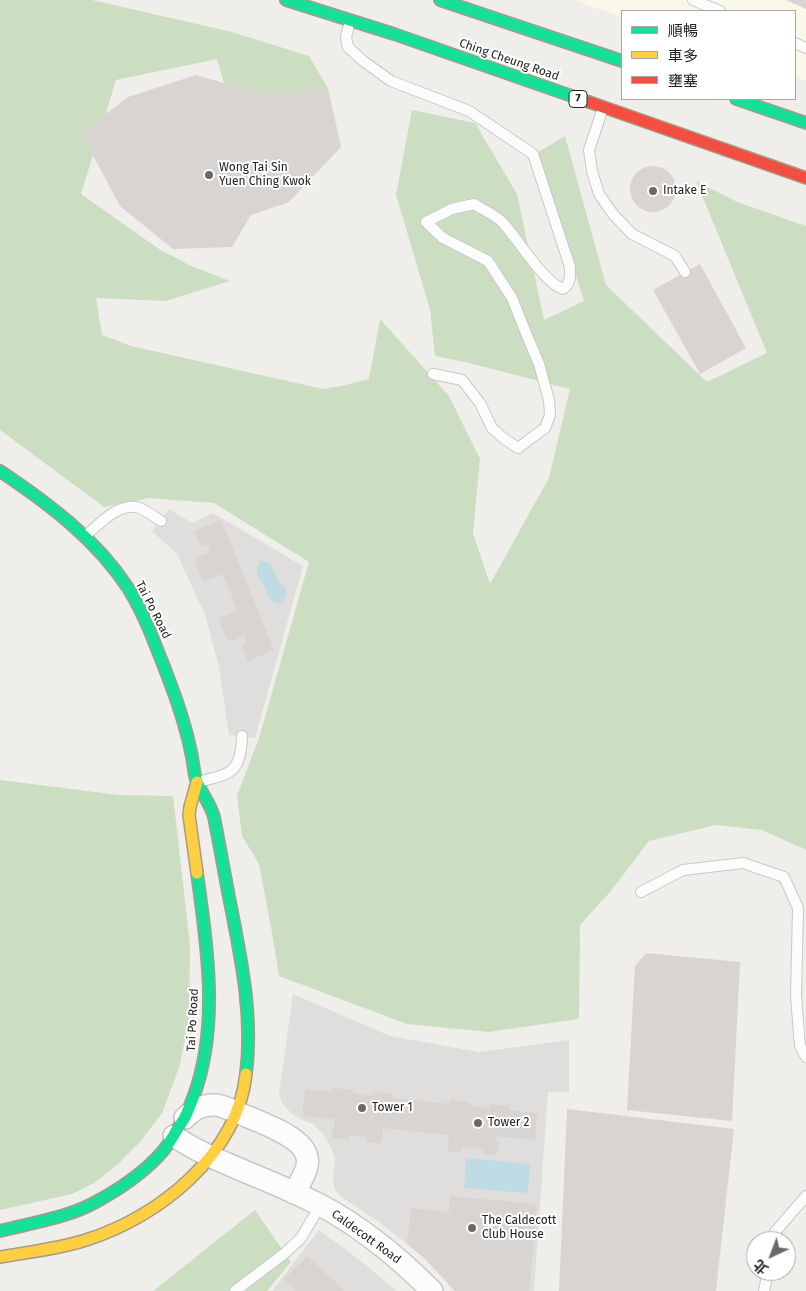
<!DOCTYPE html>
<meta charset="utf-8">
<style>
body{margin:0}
#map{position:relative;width:806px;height:1291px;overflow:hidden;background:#f0eeeb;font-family:"Fira Sans","Noto Sans TC",sans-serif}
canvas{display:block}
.legend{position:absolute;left:621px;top:10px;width:175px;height:90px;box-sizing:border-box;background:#fff;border:1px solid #a7a7a7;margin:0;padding:6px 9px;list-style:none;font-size:15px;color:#222}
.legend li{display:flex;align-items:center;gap:10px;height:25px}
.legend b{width:25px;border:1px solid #a7a7a7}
.north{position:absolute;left:746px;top:1231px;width:50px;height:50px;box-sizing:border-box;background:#fff;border:1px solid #a7a7a7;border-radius:50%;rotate:223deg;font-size:14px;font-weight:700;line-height:20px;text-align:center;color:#222}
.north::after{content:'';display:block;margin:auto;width:18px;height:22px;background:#6a6968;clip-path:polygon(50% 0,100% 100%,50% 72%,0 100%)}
</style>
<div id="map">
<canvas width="806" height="1291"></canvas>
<ul class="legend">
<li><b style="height:6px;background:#16e098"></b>順暢</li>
<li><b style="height:6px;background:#ffcf43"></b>車多</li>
<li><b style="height:6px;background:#f24e42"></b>壅塞</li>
</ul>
<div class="north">北</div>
</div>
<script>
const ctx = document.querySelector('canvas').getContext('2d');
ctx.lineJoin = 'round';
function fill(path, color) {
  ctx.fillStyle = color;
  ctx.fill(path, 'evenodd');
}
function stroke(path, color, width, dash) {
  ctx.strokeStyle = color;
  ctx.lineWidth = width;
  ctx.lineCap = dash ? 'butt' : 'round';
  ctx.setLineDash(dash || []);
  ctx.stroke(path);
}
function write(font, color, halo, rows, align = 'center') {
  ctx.font = font + ' "Fira Sans",sans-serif';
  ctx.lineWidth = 4;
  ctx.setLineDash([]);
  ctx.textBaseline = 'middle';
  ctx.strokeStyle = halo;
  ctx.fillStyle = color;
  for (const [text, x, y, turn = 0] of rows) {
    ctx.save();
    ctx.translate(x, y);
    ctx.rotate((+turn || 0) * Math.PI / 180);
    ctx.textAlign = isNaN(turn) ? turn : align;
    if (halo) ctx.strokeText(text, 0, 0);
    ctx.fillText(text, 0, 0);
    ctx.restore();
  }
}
fill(new Path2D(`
 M169,509L192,523L213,513L303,566L255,738L229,735L219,667L205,615L177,554L152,531Z
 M293,994L390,1036L479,1052L569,1040V1092H548L534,1291H455L425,1259L407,1244L379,1222L340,1196L334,1188L333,1178L335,1159L330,1146L323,1134L313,1124L300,1119L291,1113L282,1103L279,1094Z
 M319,1230L361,1261L397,1291H272Z`), '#dfdedc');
fill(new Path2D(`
 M573,0H806V81L795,77V11H622V17Z`), '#f8f7e8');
fill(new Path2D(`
 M0,0H92L232,32L309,56L328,88L272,144L236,125L217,59L116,80L81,194L159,249L189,265L230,281L166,301L96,298L102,335L131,346L323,389L342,386L369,379L380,319L449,396L480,459L473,533L490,584L549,478L570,389L465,362L435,356L430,309L396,195L412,110L475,123L517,194L544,320L584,301L537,153L565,136L606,285L707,382L767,353L696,181L737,202L806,226V850L762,830L716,825L649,841L611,891L580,925L579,1019L489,1032L407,1024L279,976L271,927L259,864L242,836L237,796L259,738L309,562L214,503L149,498L104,507L0,430Z
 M0,780L119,795L173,796L190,945L189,1017L180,1065L162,1113L140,1142L118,1164L94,1183L72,1194L0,1210Z
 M255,1210L291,1262L267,1291H153Z`), '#cbdec1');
fill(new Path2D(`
 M262,561L270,563L280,584L285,587L287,595C276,615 267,594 263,584C260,579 256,573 257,568C257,567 258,565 258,564Z
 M466,1158L530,1164L528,1193L464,1188Z`), '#bfdbe3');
fill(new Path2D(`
 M786,0H806V9Z
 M196,75L267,95L328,88L341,147L289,202L251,215L232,247L173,249L120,206L81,133L128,97Z
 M630 189a23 23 0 1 1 46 0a23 23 0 1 1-46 0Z
 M700,264L746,348L700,374L653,290Z
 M221,520L274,650L248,661L242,645L247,643L244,636L231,641L227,639L219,622L221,617L238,611L223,574L206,581L202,579L195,561L197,557L210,552L207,544L201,547L194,531Z
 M646,953L740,962L732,1121L627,1110L635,966Z
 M333,1088L353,1090V1093L373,1095V1092L394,1094L393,1098L422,1101L449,1104L450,1100L469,1102V1105L489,1108L490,1104L509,1106V1110L537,1113L535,1140L496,1136V1141L499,1142L497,1155L483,1154V1149L462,1147L461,1152L448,1151L449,1135L419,1132L383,1128L381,1143L366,1142V1137L350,1135L349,1140L331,1138L332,1128L334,1129L335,1119L302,1116L305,1089L333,1092Z
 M567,1109L734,1129L716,1291H559Z
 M450,1196L537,1204L529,1291H455L425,1259L407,1244L411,1208L449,1212Z
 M307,1256L345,1291H296L284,1279Z`), '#d7d4d2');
const lane = new Path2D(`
 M693,0L720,11
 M350,21L346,37L348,47L363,61L391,81L469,111L533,154L570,267C570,277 571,283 563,289C544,283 518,239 503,223C496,215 483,210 474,204L452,209L426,222L443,238L488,261L512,298L528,338L539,364L549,400L550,415L545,428L518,448L503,438L492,428L480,403L462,380L433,374
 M795,43L806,48
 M603,108L589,150L592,171L599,194L613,214L632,234L675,256L685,272
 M85,536C99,525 116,504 136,507C145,509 153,516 161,521
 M197,782C230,774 241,774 242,736
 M641,892L683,870L743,863L784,877L798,908L796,996L800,1046L806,1057
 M774,1241L775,1232L806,1196
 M235,1291L285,1253L301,1238L320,1206
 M764,1291L768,1271`);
const street = new Path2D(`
 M185,1118C194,1109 203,1104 216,1105C224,1106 233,1111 241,1114C259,1122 303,1136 307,1157C310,1168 299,1184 294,1193
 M174,1136C197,1152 221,1161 246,1172C271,1182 296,1193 320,1205C362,1227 399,1258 432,1291`);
const fast = new Path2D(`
 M286,0L394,34L589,102
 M440,0L622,61
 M736,99L806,123
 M0,471C48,503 96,539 128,588C140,607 149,628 157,649C171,684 185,720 192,757C193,763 194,770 195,776C199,791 210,802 214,817C220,847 225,877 231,907C242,963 253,1017 246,1074
 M0,1231C31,1223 66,1218 94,1203C120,1189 145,1172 163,1151C167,1146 171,1140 174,1135C177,1129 181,1124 184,1119C188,1112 190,1105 193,1098C220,1027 207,946 197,873`);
const slow = new Path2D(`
 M197,873L189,815L190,807L197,782
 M0,1257C29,1252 58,1249 86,1240C159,1217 237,1155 246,1074`);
const jam = new Path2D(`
 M589,102L806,178`);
stroke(lane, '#c9c8c7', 12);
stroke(street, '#c9c8c7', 24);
stroke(fast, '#a79c86', 14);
stroke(slow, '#a79c86', 14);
stroke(jam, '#a79c86', 14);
stroke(lane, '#fdfcfc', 10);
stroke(street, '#fdfcfc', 21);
stroke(fast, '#16e098', 11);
stroke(slow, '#ffcf43', 11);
stroke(jam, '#f24e42', 11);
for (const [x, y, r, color] of [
 [209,175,5,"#6a6968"],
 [653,191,5,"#6a6968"],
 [362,1108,5,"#6a6968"],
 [478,1123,5,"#6a6968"],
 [472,1228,5,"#6a6968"]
]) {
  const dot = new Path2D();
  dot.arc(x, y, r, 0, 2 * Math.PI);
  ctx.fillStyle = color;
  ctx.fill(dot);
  stroke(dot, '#fff', 2);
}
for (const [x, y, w] of [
 [578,99,18]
]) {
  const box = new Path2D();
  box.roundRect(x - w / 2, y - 8.5, w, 17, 4);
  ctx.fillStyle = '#fff';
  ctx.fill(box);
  stroke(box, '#222', 1);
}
write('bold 11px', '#222', null, [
 ["7",578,99]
]);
write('12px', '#222', '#fff', [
 ["Ching Cheung Road",509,60,19],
 ["Tai Po Road",153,610,63],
 ["Tai Po Road",193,1020,-87],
 ["Caldecott Road",366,1237,36]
]);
write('12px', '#222', '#fff', [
 ["Wong Tai Sin",219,168],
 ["Yuen Ching Kwok",219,182],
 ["Intake E",663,191],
 ["Tower 1",372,1108],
 ["Tower 2",488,1123],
 ["The Caldecott",482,1221],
 ["Club House",482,1235]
], 'left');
</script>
